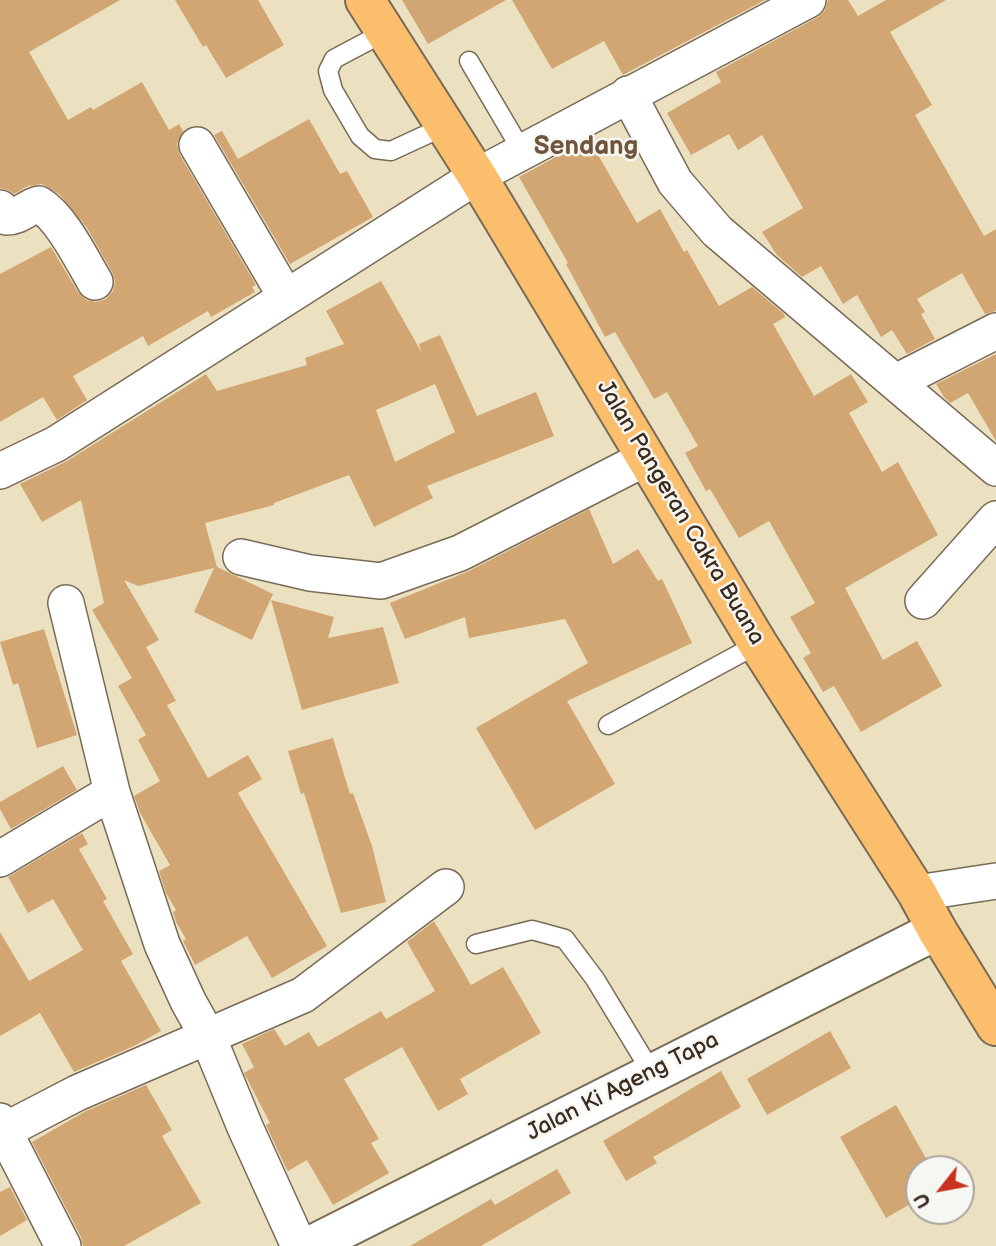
<!DOCTYPE html>
<style>
body{margin:0}
#map{position:relative;width:996px;height:1246px;overflow:hidden;background:#ebe1c1;font-family:"Balsamiq Sans",sans-serif}
canvas{display:block}
.north{position:absolute;left:905px;top:1155px;width:70px;height:70px;box-sizing:border-box;background:#f6f6f2;border:2px solid #aba49d;border-radius:50%;rotate:239deg;font-size:19px;font-weight:700;line-height:28px;text-align:center;color:#3b2a1e}
.north::after{content:'';display:block;margin:auto;width:24px;height:32px;background:#c8321e;clip-path:polygon(50% 0,100% 100%,50% 72%,0 100%)}
</style>
<div id="map">
<canvas width="996" height="1246"></canvas>
<div class="north">U</div>
</div>
<script>
const ctx = document.querySelector('canvas').getContext('2d');
ctx.lineJoin = 'round';
function fill(path, color) {
  ctx.fillStyle = color;
  ctx.fill(path, 'evenodd');
}
function stroke(path, color, width, dash) {
  ctx.strokeStyle = color;
  ctx.lineWidth = width;
  ctx.lineCap = dash ? 'butt' : 'round';
  ctx.setLineDash(dash || []);
  ctx.stroke(path);
}
function write(font, color, halo, rows, align = 'center') {
  ctx.font = font + ' "Balsamiq Sans",sans-serif';
  ctx.lineWidth = 5;
  ctx.setLineDash([]);
  ctx.textBaseline = 'middle';
  ctx.strokeStyle = halo;
  ctx.fillStyle = color;
  for (const [text, x, y, turn = 0] of rows) {
    ctx.save();
    ctx.translate(x, y);
    ctx.rotate((+turn || 0) * Math.PI / 180);
    ctx.textAlign = isNaN(turn) ? turn : align;
    if (halo) ctx.strokeText(text, 0, 0);
    ctx.fillText(text, 0, 0);
    ctx.restore();
  }
}
fill(new Path2D(`
 M0,0H120L29,52L68,120L91,107L93,110L142,82L169,130L179,124L183,131L177,144L180,155L256,285L252,287L255,292L211,317L208,311L148,346L143,336L73,376L87,400L57,420L43,397L0,422V274L51,247L78,292L86,300L96,302L106,299L113,291L115,281L112,272L87,228L59,194L42,184L28,186L14,194L8,190L0,188Z
 M175,0H258L284,45L226,78L206,45L203,47Z
 M402,0H506L428,44Z
 M512,0H765L623,75L604,41L552,69Z
 M828,0H848L858,16L886,0H946L890,32L932,105L915,115L984,236L996,229V311L985,314L962,273L917,299L925,312L921,314L935,339L907,354L892,330L881,337L857,295L843,304L821,266L802,277L777,255L762,232L803,208L762,135L738,150L729,134L691,155L667,113L721,82L716,72L818,17L825,10Z
 M309,119L340,174L347,171L373,217L290,264L214,135L222,131L238,159Z
 M589,139L637,223L660,209L684,252L687,250L719,306L752,287L784,314L785,317L773,324L814,396L851,374L868,402L849,413L882,472L898,462L938,535L845,588L883,660L917,641L942,686L861,732L834,686L823,692L803,658L811,653L790,617L815,603L769,521L739,538L710,489L706,491L685,453L698,446L667,392L654,399L615,332L605,337L566,264L568,263L519,177Z
 M381,281L422,353L419,344L440,335L477,416L536,392L554,436L427,486L433,498L374,527L349,475L274,503V505L205,523L217,567L273,594L252,640L194,612L214,568L138,586L124,580L159,640L146,647L176,701L167,705L208,778L248,755L262,779L238,793L327,946L272,978L247,936L195,965L183,941L186,939L176,922L173,912L176,910L166,893L159,871L170,865L140,813L134,796L160,781L138,740L146,735L118,686L132,678L92,610L104,603L81,500L42,522L20,484L67,461L206,374L217,391L307,365L305,358L344,344L326,311ZM435,384L455,432L395,462L376,410Z
 M996,354V441L968,393L950,403L944,397L936,384Z
 M589,509L613,564L638,549L658,581L662,579L692,643L567,701L615,784L535,830L476,728L588,663L565,619L469,638L465,617L405,639L390,603L469,571Z
 M271,600L334,617L328,638L383,627L399,683L302,710Z
 M44,629L77,735L37,748L18,683L13,685L0,642Z
 M333,738L350,794L353,793L372,846L386,902L341,913L304,793L301,794L288,751Z
 M63,766L77,790L11,829L0,809V802Z
 M82,833L88,844L79,849L107,899L103,901L133,954L121,961L161,1031L134,1046L74,1072L40,1013L0,1036V932L29,981L83,950L53,899L28,913L8,877Z
 M434,921L471,985L503,967L541,1033L460,1079L468,1094L438,1111L402,1047L344,1079L379,1139L371,1143L389,1173L333,1205L307,1160L288,1171L285,1166L266,1125L270,1123L244,1073L254,1067L242,1044L274,1029L285,1046L309,1032L318,1047L381,1011L386,1019L435,991L407,942Z
 M830,1031L851,1068L767,1115L747,1079Z
 M721,1071L741,1107L653,1157L657,1163L626,1181L603,1141Z
 M146,1085L172,1130L162,1136L201,1203L124,1246H83L81,1237L32,1142L86,1111Z
 M896,1105L932,1169H919V1199L886,1218L840,1137Z
 M557,1169L571,1193L481,1246H410L491,1199L495,1205Z
 M10,1187L27,1220L0,1236V1192Z`), '#d2a673');
const service = new Path2D(`
 M385,32L334,59L328,71L333,90L360,136L375,149L391,151L445,126
 M469,61L522,151
 M608,725L758,644
 M476,944L532,930L565,939L595,979L652,1073`);
const minor = new Path2D(`
 M628,94L675,182L717,231L996,468
 M197,145L286,297
 M0,208L7,217C20,217 27,207 39,204C61,217 82,260 95,282
 M896,382L996,331
 M0,471L56,444L477,176L808,0
 M241,557L310,573L381,581L460,553L646,458
 M923,601L996,519
 M66,603L112,792L162,944L188,1001L208,1037L245,1127L299,1246
 M0,859L112,792
 M917,893L996,881
 M0,1121L4,1131L77,1093L303,995L446,887
 M4,1131L63,1246`);
const tertiary = new Path2D(`
 M310,1246L937,930`);
const primary = new Path2D(`
 M365,0L477,176L758,644L917,893L937,930L996,1026`);
stroke(service, '#796a57', 21);
stroke(minor, '#796a57', 38);
stroke(tertiary, '#796a57', 42);
stroke(primary, '#796a57', 42);
stroke(service, '#fff', 18);
stroke(minor, '#fff', 35);
stroke(tertiary, '#fff', 38);
stroke(primary, '#fabe6d', 38);
write('23px', '#3b2a1e', '#f6f6f2', [
 ["Jalan Pangeran Cakra Buana",680,513,59],
 ["Jalan Ki Ageng Tapa",623,1087,-27]
]);
write('bold 26px', '#70553c', '#f6f6f2', [
 ["Sendang",586,147]
]);
</script>
